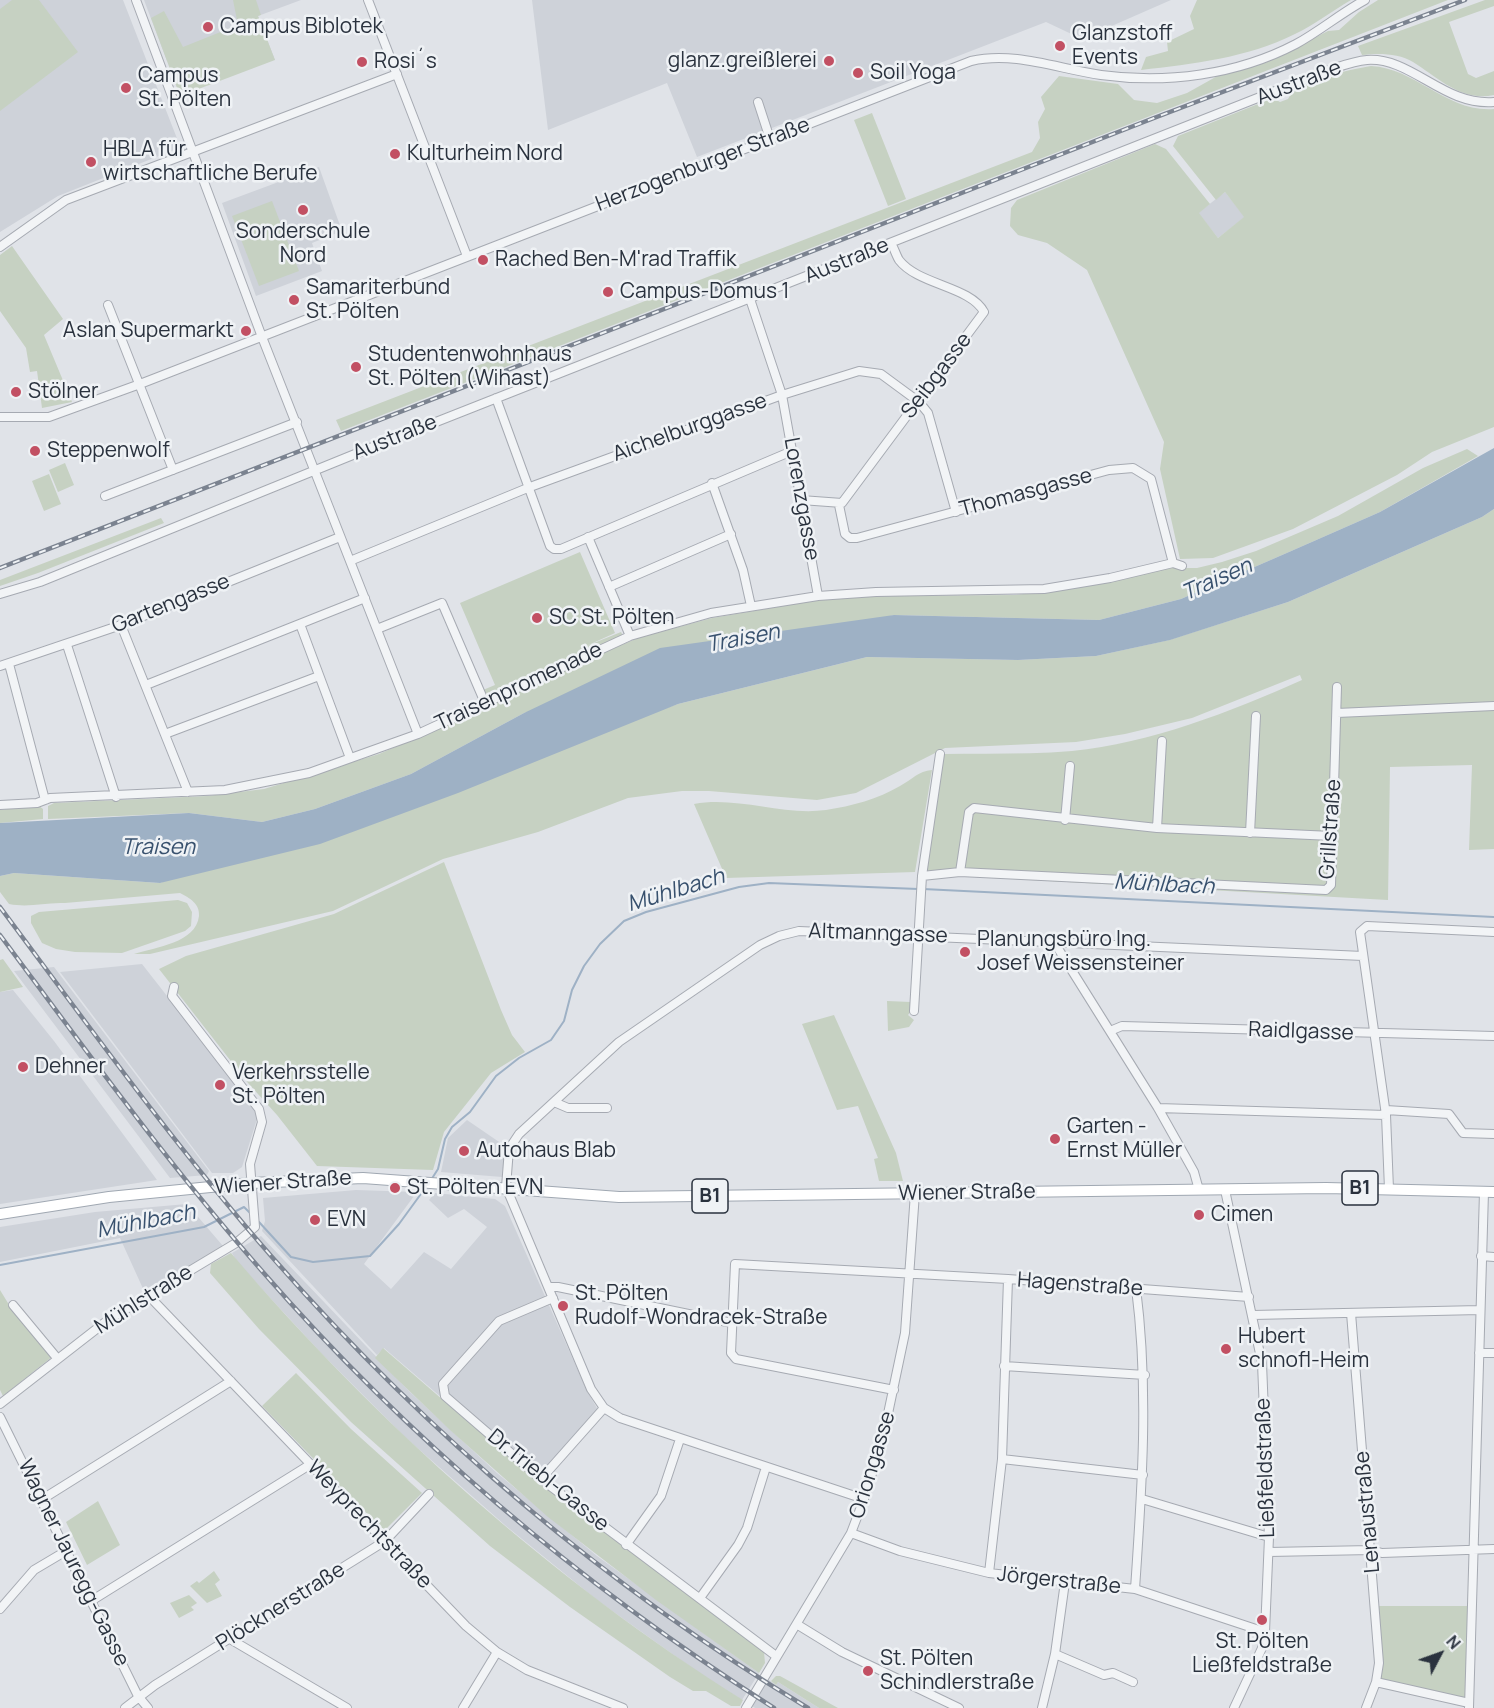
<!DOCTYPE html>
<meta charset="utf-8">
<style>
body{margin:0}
#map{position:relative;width:1494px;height:1708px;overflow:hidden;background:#e0e3e8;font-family:Manrope,sans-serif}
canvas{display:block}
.north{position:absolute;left:1410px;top:1624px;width:60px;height:60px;-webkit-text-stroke:4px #eff2f5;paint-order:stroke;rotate:49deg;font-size:16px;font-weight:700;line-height:24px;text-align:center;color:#2a323e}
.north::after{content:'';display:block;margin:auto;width:21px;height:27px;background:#2a323e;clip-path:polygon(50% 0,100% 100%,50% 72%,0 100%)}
</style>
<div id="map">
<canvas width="1494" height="1708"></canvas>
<div class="north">N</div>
</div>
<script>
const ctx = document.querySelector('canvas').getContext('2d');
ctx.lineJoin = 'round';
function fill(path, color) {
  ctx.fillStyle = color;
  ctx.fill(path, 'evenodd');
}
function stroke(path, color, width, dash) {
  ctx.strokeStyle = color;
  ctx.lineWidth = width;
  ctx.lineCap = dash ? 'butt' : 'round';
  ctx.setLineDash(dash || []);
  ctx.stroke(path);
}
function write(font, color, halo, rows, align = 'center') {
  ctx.font = font + ' Manrope,sans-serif';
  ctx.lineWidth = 5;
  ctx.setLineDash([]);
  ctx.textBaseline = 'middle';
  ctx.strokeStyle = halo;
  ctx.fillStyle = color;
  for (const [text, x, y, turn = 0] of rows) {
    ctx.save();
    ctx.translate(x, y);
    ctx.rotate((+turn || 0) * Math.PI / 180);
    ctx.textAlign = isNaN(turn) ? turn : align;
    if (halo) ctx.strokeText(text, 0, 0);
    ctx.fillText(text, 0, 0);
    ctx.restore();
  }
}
fill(new Path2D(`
 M0,0H123L178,141L174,150L58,196L0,232Z
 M144,0H301L258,16L275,60L167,61Z
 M532,0H1171L1082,39L1046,22L697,157L667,83L548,130Z
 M319,167L342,231L312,243L322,271L256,296L222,203Z
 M1225,192L1245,217L1218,238L1198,213Z
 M142,964L254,1107L257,1119L242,1167L233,1173H212L60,972Z
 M54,967L209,1171L207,1175L170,1178L14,971Z
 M13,990L54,1041L157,1180L0,1204V992Z
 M467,1120L505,1146L502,1177L441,1172L448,1138Z
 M356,1190L417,1192L364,1264L391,1289L424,1252L451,1269L487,1227L464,1209L448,1218L429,1200L435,1193L495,1199L505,1206L587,1391L598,1410L536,1479L384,1348L377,1355L262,1231L265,1221L263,1198Z
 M187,1204L223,1246L145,1293L120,1238L0,1262V1227L95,1212Z
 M261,1236L410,1392L497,1473L597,1556L759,1673L742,1700L703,1676L597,1600L506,1526L406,1438L322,1354L237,1262L232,1253Z
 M768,1679L776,1685L778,1682L819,1708H755L752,1706Z`), '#ced2d9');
fill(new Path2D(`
 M12,0H39L78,52L0,111V9Z
 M233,0H256L261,15L258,16L275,60L180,96L151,18L164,11L183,47L238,25Z
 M1197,0H1351C1332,11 1314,25 1295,34C1247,58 1193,64 1141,70L1146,57L1168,51L1167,42L1194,29L1190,16Z
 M1378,0H1448L341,431L336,420L1032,152L1040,138L1038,122L1045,109L1041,97L1059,76L1118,84L1134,100L1157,103L1187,93L1221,74L1276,57L1328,31L1339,30L1359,12Z
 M1485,0H1494V6L1449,22L1468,74L1476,78L1494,71V95C1461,102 1439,78 1413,62C1399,53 1377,53 1362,55L1358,46Z
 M1371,66C1416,68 1447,113 1494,109V427L1432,452L1397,475L1293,529L1213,558L1180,559L1160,469L1164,442L1087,270L1047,243L1018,235L1010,226L1011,208L1017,200L1155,144L1166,149L1210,204L1199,213L1218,238L1244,217L1225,192L1216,200L1173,146L1178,136L1273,98L1280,102L1288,99C1297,79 1350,70 1371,66Z
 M872,113L906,199L888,206L854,120Z
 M272,201L299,271L259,286L232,216Z
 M12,246L63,319L44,335L72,402L42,408L37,371L30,372L26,348L0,311V255Z
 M1467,449L1478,456L1380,512L1289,552L1181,599L1099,620L894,615L524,713L411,774L315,809L262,822L189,813L48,819V806L54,803L207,796L264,789L379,754L478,711L497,698L638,638L712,618L818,600L871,596L1014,595L1052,591L1172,568H1197L1222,562L1256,551L1338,516L1423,468Z
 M65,463L74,485L58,492L49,470Z
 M49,474L61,504L44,511L32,481Z
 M1494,509V849L1469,850L1472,765L1390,767L1388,900L959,876L919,879L944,754C987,753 1030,755 1072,751C1151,743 1230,712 1302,680L1300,675L1192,718L1125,734L1076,742L945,748L856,793L817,800L709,791H682L628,798L538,832L443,859L333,911L150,954H134C156,947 196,943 199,916C200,904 190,898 180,893L65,903C45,902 30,908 9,904L0,892V876L14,873L160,883L678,704L867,657L1018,660L1096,656L1169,640L1288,602L1482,517Z
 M161,518L164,523L38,573L0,586V580Z
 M580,552L615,633L584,647L621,632L624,638L487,700L483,690L495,685L460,603Z
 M932,770L915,872L726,878L694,804C738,796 782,816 826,810C852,806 878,799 900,786C913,779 918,771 932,770Z
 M38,805L43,809V819L0,823V810Z
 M444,862L501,1010L512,1035L525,1052L491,1073L444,1132L433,1170L317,1166L277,1115L248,1083L159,969L186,956L334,914Z
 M178,900L187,903L192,912L191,926L185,931L122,953L75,952L56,949L42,943L31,923V916L39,912Z
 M3,959L23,987L0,992V960Z
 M887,1001L911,1002L912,1010L908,1015L914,1020L909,1027L888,1031Z
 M834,1015L896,1153L903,1181H879L874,1159L878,1158L858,1106L837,1110L802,1024Z
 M231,1253C377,1424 553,1581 743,1700L740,1706H731L706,1691H693L670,1677L570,1607L490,1546L351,1422L259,1329L210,1273L211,1264Z
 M0,1290L11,1308L52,1357L3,1396L0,1390Z
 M383,1348L525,1471L764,1652L765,1663L759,1673L656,1600L548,1517L450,1430L375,1358Z
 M296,1373L351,1429L422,1493L384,1531L262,1406Z
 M98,1501L120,1545L87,1565L66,1522Z
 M214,1571L220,1580L215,1584L222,1596L207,1603L190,1586L197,1581L199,1583Z
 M189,1595L197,1603L191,1607L194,1610L179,1618L170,1603Z
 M1378,1606H1469L1467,1700L1377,1681Z
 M776,1676H780L838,1708H819L778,1682L776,1685L771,1681Z`), '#c6d1c2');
fill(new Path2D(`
 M1494,448V509L1482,517L1288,602L1170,640L1096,656L1018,660L867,657L678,704L458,793L320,844L160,883L14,873L0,876V823L189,813L262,822L315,809L411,774L524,713L660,648L894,615L1099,620L1181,599L1289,552L1380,512Z`), '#9eb1c5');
stroke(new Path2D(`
 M923,889L1494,917
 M431,1180L438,1169L445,1139L452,1127L470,1112L496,1076L519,1058L551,1040L564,1021L572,990L584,966L600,944L624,921L646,912L739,887L769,883L918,889
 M259,1222L291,1257L313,1262L370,1256L399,1224L426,1187
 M0,1265L204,1227L244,1207L251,1214`), '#9eb1c5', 2);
const minor = new Path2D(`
 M136,0L262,337L418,734
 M368,0L467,256
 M758,102L770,139
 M0,247L66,200L397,74
 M750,299L782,395L818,596
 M108,305L173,470
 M496,398L550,546L554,549H561L792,451
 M0,417H49L140,384L971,61C1015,51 1058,69 1101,75C1166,84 1237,75 1296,44C1320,31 1341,13 1365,0
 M712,483L743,570L751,606
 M105,496L297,422
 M801,500L842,503L984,312C970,286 918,285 899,260C896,255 894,248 891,243
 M839,505L845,534L850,538H857L1109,470L1133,468L1151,479L1173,563
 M588,537L630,636
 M350,561L530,487L782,395L859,371L881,374L919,402L928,413L956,512
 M609,587L731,534
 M0,594L40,582L365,450L1326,71C1339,67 1353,61 1367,60C1412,57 1443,106 1494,102
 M300,624L350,758
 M121,625L188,792
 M377,629L442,603L485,703
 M67,645L116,797
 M9,664L45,800
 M0,666L121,625L340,537
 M146,685L365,598
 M1337,713L1494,706
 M165,734L319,676
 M0,805L37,803L50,798L225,790L309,773L418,734L630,636L711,613L818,596L876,592L1044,589L1110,578L1173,563L1182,566
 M1065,820L1070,766
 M1157,828L1162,741
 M1250,833L1256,716
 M960,872L969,812L974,808L1157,828L1332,836
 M922,876L960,872L1326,890L1331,885L1337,687
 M1054,942L1158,1108L1194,1172L1199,1190
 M914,1011L922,876L940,754
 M1110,1031L1122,1026L1494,1036
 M554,1102L568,1108H607
 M1158,1108L1386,1115
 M1386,1110L1449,1114L1463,1133L1494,1134
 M1389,1189L1386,1115L1360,932L1367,926L1494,932
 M1225,1190L1262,1363L1269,1537L1265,1632L1262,1648L1234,1708
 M1481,1256L1494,1257
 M549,1287H558L732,1323
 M148,1295L466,1626L497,1652L527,1670L623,1708
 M553,1298L499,1321L443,1384L445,1396L541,1479L776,1656
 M13,1305L57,1358
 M1351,1313L1379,1663L1376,1682L1366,1708
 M1253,1315L1480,1310
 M1479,1353H1494
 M1004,1366L1145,1375
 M894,1390L736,1359L731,1353L735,1264L1008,1279L1249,1297
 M0,1404L108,1320L236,1243L255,1227L250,1164L262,1122L259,1109L172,996L174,987
 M0,1417L138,1696L148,1708
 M1002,1459L1143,1475
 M541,1479L604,1408
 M864,1499L620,1418L604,1408L591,1389L506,1187L509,1149L519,1134L619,1042L760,945L779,936L799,931L1363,956
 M1142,1499L1269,1537
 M41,1500L231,1381
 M851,1533L900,1551L989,1573L1135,1589L1265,1632
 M626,1545L661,1496L680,1439
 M1269,1552L1371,1550L1382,1553L1494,1549
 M989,1573L1002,1459L1008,1279
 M1135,1589C1142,1488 1149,1389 1136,1288
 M700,1598L738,1545L747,1528L766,1467
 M91,1601L311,1464
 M0,1609L34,1570L66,1551
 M798,1625L842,1652L959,1708
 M230,1639L347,1708
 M1055,1654L1104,1675L1113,1673L1133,1682
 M1376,1682L1469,1703
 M125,1708L155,1685L385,1541L429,1494
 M463,1708L497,1652
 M746,1708L851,1533L864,1499L882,1442L905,1333L915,1193
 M1042,1708L1055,1654L1065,1582
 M1469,1708L1484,1192`);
const major = new Path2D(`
 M0,1214L109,1197L251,1183L363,1178L619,1197L1326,1188L1494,1192`);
stroke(minor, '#a6aab2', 10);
stroke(major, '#a0a8b2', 12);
stroke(minor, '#f2f4f6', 8);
stroke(major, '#fff', 10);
const rail = new Path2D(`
 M0,568L1154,118L1465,0
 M0,907C88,1025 175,1146 272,1257C426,1433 607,1587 808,1708
 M0,935C85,1049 168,1164 262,1271C410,1441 584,1587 774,1708`);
stroke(rail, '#7b8390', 4.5);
stroke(rail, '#eff2f5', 2, [7]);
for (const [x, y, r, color] of [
 [208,27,6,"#c25063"],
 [1060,46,6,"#c25063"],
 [829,61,6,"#c25063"],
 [362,62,6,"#c25063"],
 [858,73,6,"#c25063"],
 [126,88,6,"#c25063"],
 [395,154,6,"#c25063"],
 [91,162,6,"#c25063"],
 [303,210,6,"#c25063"],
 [483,260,6,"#c25063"],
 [608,292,6,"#c25063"],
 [294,300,6,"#c25063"],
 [246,331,6,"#c25063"],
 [356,367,6,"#c25063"],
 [16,392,6,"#c25063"],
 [35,451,6,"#c25063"],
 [537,618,6,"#c25063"],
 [965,952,6,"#c25063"],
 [23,1067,6,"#c25063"],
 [220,1085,6,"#c25063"],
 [1055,1139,6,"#c25063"],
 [464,1151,6,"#c25063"],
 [395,1188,6,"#c25063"],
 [1199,1215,6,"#c25063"],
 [315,1220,6,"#c25063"],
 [563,1306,6,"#c25063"],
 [1226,1349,6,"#c25063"],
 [1262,1620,6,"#c25063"],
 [868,1671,6,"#c25063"]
]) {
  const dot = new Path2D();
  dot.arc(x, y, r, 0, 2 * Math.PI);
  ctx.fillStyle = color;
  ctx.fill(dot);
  stroke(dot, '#eff2f5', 2);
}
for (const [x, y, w] of [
 [1360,1188,36],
 [710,1196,36]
]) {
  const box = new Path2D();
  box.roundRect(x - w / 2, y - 17, w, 34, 4.5);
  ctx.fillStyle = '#eff2f5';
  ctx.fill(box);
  stroke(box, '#2a323e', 1.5);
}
write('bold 20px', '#2a323e', null, [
 ["B1",1360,1188],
 ["B1",710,1196]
]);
write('21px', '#2a323e', '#eff2f5', [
 ["Campus Biblotek",220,27],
 ["Glanzstoff",1072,34],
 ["Events",1072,58],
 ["glanz.greißlerei",817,61,"right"],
 ["Rosi´s",374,62],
 ["Soil Yoga",870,73],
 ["Campus",138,76],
 ["St. Pölten",138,100],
 ["HBLA für",103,150],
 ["wirtschaftliche Berufe",103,174],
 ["Kulturheim Nord",407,154],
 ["Sonderschule",303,232,"center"],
 ["Nord",303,256,"center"],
 ["Rached Ben-M'rad Traffik",495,260],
 ["Samariterbund",306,288],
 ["St. Pölten",306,312],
 ["Campus-Domus 1",620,292],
 ["Aslan Supermarkt",234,331,"right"],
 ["Studentenwohnhaus",368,355],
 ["St. Pölten (Wihast)",368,379],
 ["Stölner",28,392],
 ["Steppenwolf",47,451],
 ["SC St. Pölten",549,618],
 ["Planungsbüro Ing.",977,940],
 ["Josef Weissensteiner",977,964],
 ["Dehner",35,1067],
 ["Verkehrsstelle",232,1073],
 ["St. Pölten",232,1097],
 ["Garten -",1067,1127],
 ["Ernst Müller",1067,1151],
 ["Autohaus Blab",476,1151],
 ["St. Pölten EVN",407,1188],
 ["Cimen",1211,1215],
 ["EVN",327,1220],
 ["St. Pölten",575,1294],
 ["Rudolf-Wondracek-Straße",575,1318],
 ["Hubert",1238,1337],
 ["schnofl-Heim",1238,1361],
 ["St. Pölten",1262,1642,"center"],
 ["Ließfeldstraße",1262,1666,"center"],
 ["St. Pölten",880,1659],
 ["Schindlerstraße",880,1683]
], 'left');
write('21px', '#2a323e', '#eff2f5', [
 ["Austraße",1299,83,-21],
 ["Herzogenburger Straße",703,165,-21],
 ["Austraße",847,261,-22],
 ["Seibgasse",937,376,-53],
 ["Aichelburggasse",690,428,-20],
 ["Austraße",395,438,-22],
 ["Thomasgasse",1026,493,-15],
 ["Lorenzgasse",801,499,80],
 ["Gartengasse",171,604,-22],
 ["Traisenpromenade",519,687,-25],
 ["Grillstraße",1331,829,-86],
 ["Altmanngasse",878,934,2],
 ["Raidlgasse",1301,1032,2],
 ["Wiener Straße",283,1183,-4],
 ["Wiener Straße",967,1193,-1],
 ["Hagenstraße",1080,1285,4],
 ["Mühlstraße",144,1300,-32],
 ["Oriongasse",873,1465,-73],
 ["Ließfeldstraße",1266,1468,-92],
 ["Dr.Triebl-Gasse",548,1481,39],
 ["Lenaustraße",1368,1512,-95],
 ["Weyprechtstraße",369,1525,46],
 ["Wagner Jauregg-Gasse",73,1563,64],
 ["Jörgerstraße",1059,1581,6],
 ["Plöcknerstraße",281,1607,-32]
]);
write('italic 22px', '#38516e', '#eff2f5', [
 ["Traisen",1217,580,-24],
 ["Traisen",743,639,-11],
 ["Traisen",158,848],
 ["Mühlbach",1164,885,3],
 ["Mühlbach",676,891,-17],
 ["Mühlbach",146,1222,-11]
]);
</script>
